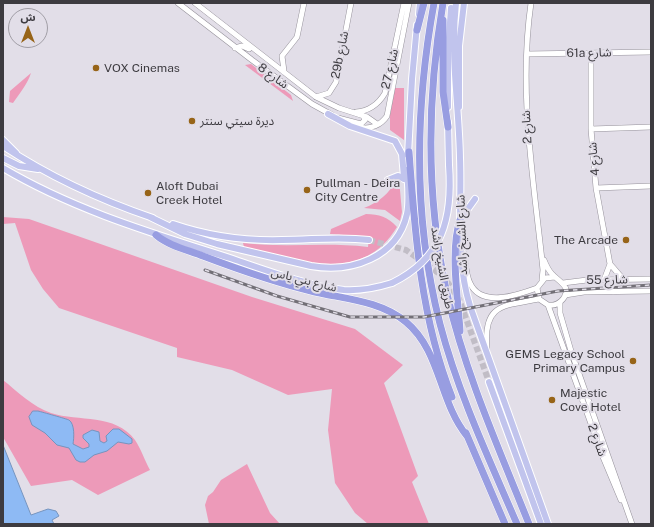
<!DOCTYPE html>
<meta charset="utf-8">
<style>
body{margin:0}
#map{position:relative;width:654px;height:527px;overflow:hidden;background:#e2dee8;font-family:"Public Sans","Noto Sans Arabic",sans-serif}
canvas{display:block}
.frame{position:absolute;inset:0;border:4px solid #3d3b40;pointer-events:none}
.north{position:absolute;left:8px;top:8px;width:40px;height:40px;box-sizing:border-box;background:#e2dee8;border:1px solid #a09da5;border-radius:50%;rotate:0deg;font-size:11px;font-weight:700;line-height:16px;text-align:center;color:#3d3b40}
.north::after{content:'';display:block;margin:auto;width:14px;height:18px;background:#976418;clip-path:polygon(50% 0,100% 100%,50% 72%,0 100%)}
</style>
<div id="map">
<canvas width="654" height="527"></canvas>
<div class="frame"></div>
<div class="north">ش</div>
</div>
<script>
const ctx = document.querySelector('canvas').getContext('2d');
ctx.lineJoin = 'round';
function fill(path, color) {
  ctx.fillStyle = color;
  ctx.fill(path, 'evenodd');
}
function stroke(path, color, width, dash) {
  ctx.strokeStyle = color;
  ctx.lineWidth = width;
  ctx.lineCap = dash ? 'butt' : 'round';
  ctx.setLineDash(dash || []);
  ctx.stroke(path);
}
function write(font, color, halo, rows, align = 'center') {
  ctx.font = font + ' "Public Sans","Noto Sans Arabic",sans-serif';
  ctx.lineWidth = 4;
  ctx.setLineDash([]);
  ctx.textBaseline = 'middle';
  ctx.strokeStyle = halo;
  ctx.fillStyle = color;
  for (const [text, x, y, turn = 0] of rows) {
    ctx.save();
    ctx.translate(x, y);
    ctx.rotate((+turn || 0) * Math.PI / 180);
    ctx.textAlign = isNaN(turn) ? turn : align;
    if (halo) ctx.strokeText(text, 0, 0);
    ctx.fillText(text, 0, 0);
    ctx.restore();
  }
}
fill(new Path2D(`
 M251,64L291,95L293,101L245,65Z
 M31,73C28,83 20,93 13,103L9,102L10,91Z
 M395,88H404V140L390,130V115Z
 M399,179L402,212L400,221L385,210L364,208C379,202 389,194 396,180Z
 M366,214C379,214 388,217 397,227C361,286 298,260 244,247L243,243C285,248 326,242 368,247L369,237L330,234L331,229Z
 M3,217L29,219L252,297L355,329L403,365L384,383L418,476L412,482L429,524H368L355,513L335,483L328,430L332,389L288,395L232,370L177,357V348L59,308L43,289L31,270L15,223L3,224Z
 M3,380C18,392 33,407 51,413C79,422 115,413 135,440C141,449 145,461 150,470L98,495L72,480L31,486L3,437Z
 M247,464L270,513L280,524H209L205,505L208,496L213,492L221,480Z`), '#ed9ab9');
const water = new Path2D(`
 M33,411H38C42,412 67,419 69,420C75,424 74,438 73,444L83,449L89,447V444L83,438V435L92,430L99,432L100,441L104,443L107,441L106,436L113,429H119L132,439V443L129,444L118,442L107,451L94,455L85,462H80L76,460L69,448L57,445L45,433L32,425L29,417Z
 M3,445L31,515L48,509L56,511L59,516L52,520L54,524H3Z`);
fill(water, '#8ebaf4');
stroke(water, '#7694be', 1);
stroke(new Path2D(`
 M369,240L406,250L444,277L459,299L489,382`), '#c1bdc6', 6, [6, 3]);
const minor = new Path2D(`
 M178,3L252,60L312,104L332,115
 M195,3L316,97L339,108L367,117L377,124
 M531,3C518,93 534,181 543,270L542,280
 M235,48L242,46L249,49
 M591,53V129L596,188L610,264L623,279
 M527,54L651,52
 M284,71L282,56L297,37L304,3
 M316,97L329,93L336,82L351,3
 M356,112C369,111 378,105 385,93L404,3
 M338,118L361,124L365,120L363,116
 M359,127C370,130 381,125 387,116L409,3
 M591,129L651,127
 M596,188L651,186
 M463,249C466,260 465,273 470,283C481,308 518,295 537,288
 M544,260C546,265 548,270 552,274C558,281 573,287 563,299C559,304 554,306 548,305L539,299L537,288L545,278L555,277
 M604,280L610,264
 M563,283L587,280L651,279
 M613,292L615,285L620,280
 M565,295L584,292L651,291
 M560,302V313L571,351L632,524
 M548,305L603,457L621,500
 M487,349C483,304 502,306 539,299`);
const major = new Path2D(`
 M456,3C450,57 459,105 460,158C462,207 455,258 470,306L548,524
 M419,14L420,3
 M448,107V52L451,8
 M459,107V46L464,3
 M328,114L350,126L395,141L402,154L404,177
 M448,122L449,165
 M3,140L16,153
 M3,146C50,177 100,200 153,218
 M408,155L412,79L417,25
 M3,158L19,166L38,169
 M3,168C74,210 152,233 230,258C265,270 308,286 344,290C360,291 376,288 392,283
 M388,180L398,176L404,179
 M150,217L185,234L217,244L311,266C351,273 397,258 407,214C410,200 408,185 407,170
 M460,220L475,199
 M173,224C208,236 245,241 282,240C312,240 339,236 369,240
 M489,382L541,524`);
const highway = new Path2D(`
 M434,3C415,108 413,219 440,324C458,393 489,459 517,524
 M443,3C427,98 426,199 447,294C465,373 499,449 529,524
 M443,20V92L448,127
 M417,30L424,3
 M409,152C415,235 421,319 452,397
 M460,220C450,250 458,299 460,331
 M156,235C169,246 188,250 203,256C240,270 277,283 315,292C346,299 381,301 406,322C441,351 439,402 467,436
 M466,433L505,524`);
stroke(minor, '#95919a', 6);
stroke(major, '#fff', 8);
stroke(highway, '#fff', 8);
stroke(minor, '#fff', 5);
stroke(major, '#c1c4ed', 6);
stroke(highway, '#989de1', 7);
const rail = new Path2D(`
 M205,270L277,296L350,317H424L558,291L651,285`);
stroke(rail, '#737077', 3);
stroke(rail, '#e2dee8', 1.5, [4.5]);
const majorBridge = new Path2D(`
 M392,283C443,258 453,218 449,165`);
stroke(majorBridge, '#fff', 8, []);
stroke(majorBridge, '#c1c4ed', 6);
for (const [x, y, r, color] of [
 [96,68,4,"#976418"],
 [192,121,4,"#976418"],
 [307,190,4,"#976418"],
 [148,193,4,"#976418"],
 [626,240,4,"#976418"],
 [633,361,4,"#976418"],
 [552,400,4,"#976418"]
]) {
  const dot = new Path2D();
  dot.arc(x, y, r, 0, 2 * Math.PI);
  ctx.fillStyle = color;
  ctx.fill(dot);
  stroke(dot, '#e2dee8', 1.5);
}
write('12px', '#3d3b40', '#e2dee8', [
 ["61a شارع",589,53,-1],
 ["29b شارع",340,55,-79],
 ["شارع 27",390,69,-77],
 ["شارع 8",273,76,36],
 ["شارع 2",527,127,-93],
 ["شارع 4",594,159,-95],
 ["شارع الشيخ راشد",462,235,-92],
 ["طريق الشيخ راشد",442,268,80],
 ["شارع بني ياس",304,280,14],
 ["شارع 55",607,280,-1],
 ["شارع 2",597,440,70]
]);
write('12px', '#3d3b40', '#e2dee8', [
 ["VOX Cinemas",104,68],
 ["ديرة سيتي سنتر",200,121],
 ["Pullman - Deira",315,183],
 ["City Centre",315,197],
 ["Aloft Dubai",156,186],
 ["Creek Hotel",156,200],
 ["The Arcade",618,240,"right"],
 ["GEMS Legacy School",625,354,"right"],
 ["Primary Campus",625,368,"right"],
 ["Majestic",560,393],
 ["Cove Hotel",560,407]
], 'left');
</script>
